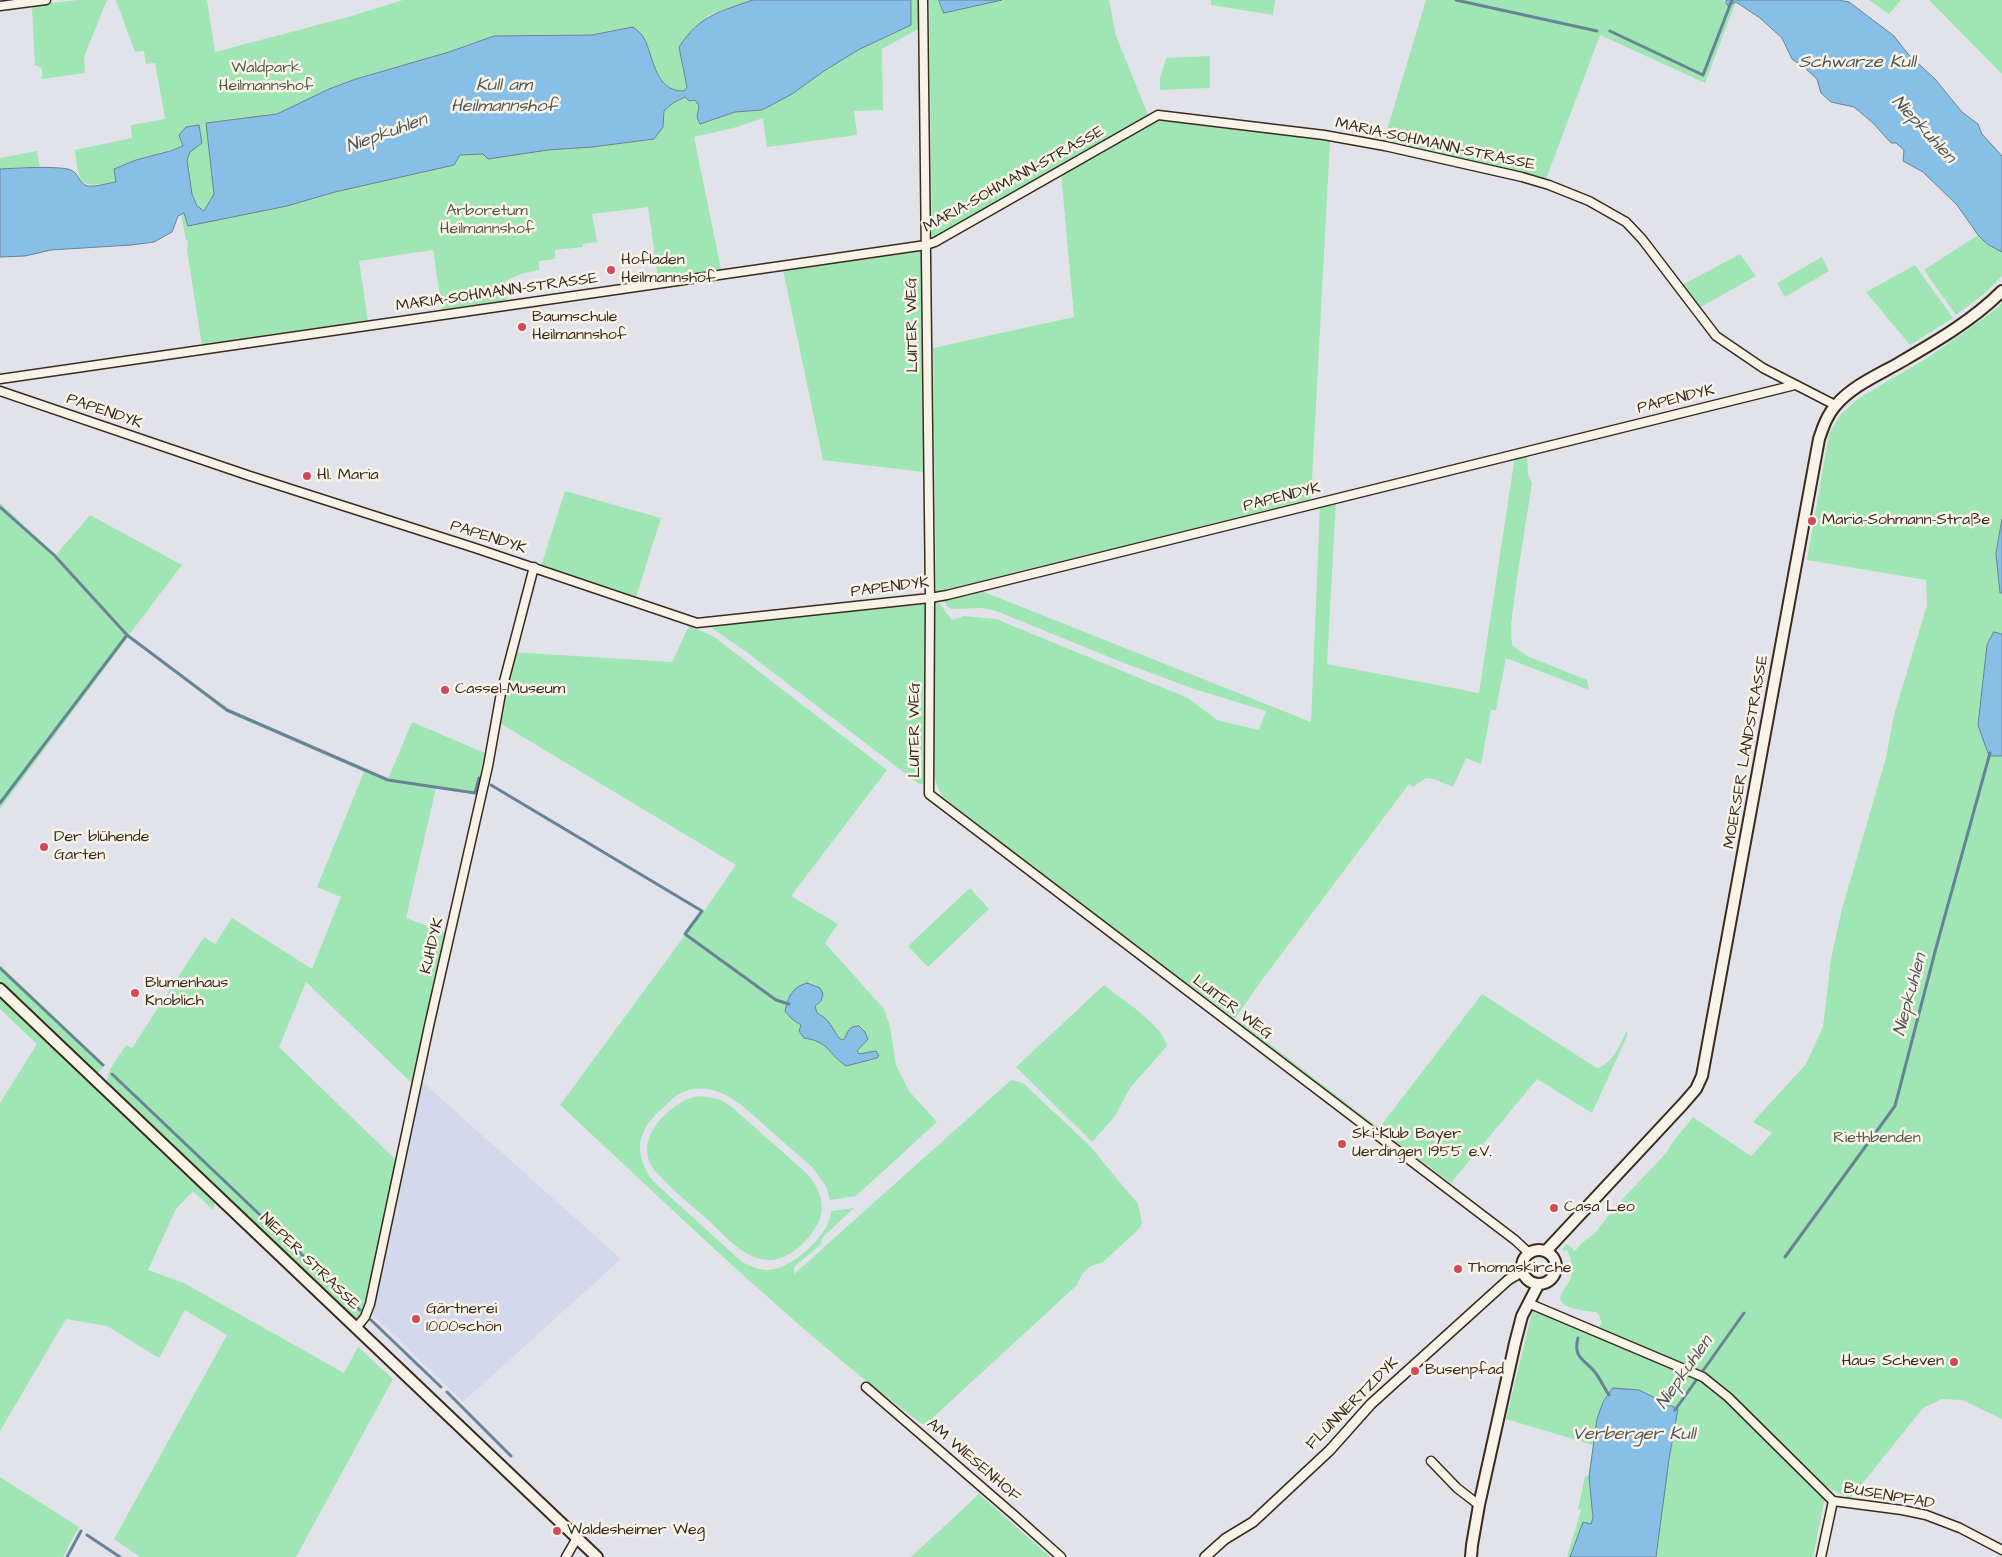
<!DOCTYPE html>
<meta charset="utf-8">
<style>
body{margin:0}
canvas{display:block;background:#e2e3ea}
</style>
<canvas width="2002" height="1557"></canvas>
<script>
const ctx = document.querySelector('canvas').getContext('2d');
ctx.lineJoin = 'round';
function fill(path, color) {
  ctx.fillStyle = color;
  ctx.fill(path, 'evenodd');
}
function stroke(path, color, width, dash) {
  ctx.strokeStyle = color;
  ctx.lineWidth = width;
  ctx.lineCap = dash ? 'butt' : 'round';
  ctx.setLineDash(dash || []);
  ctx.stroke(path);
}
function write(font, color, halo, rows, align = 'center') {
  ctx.font = font + ' "Architects Daughter",sans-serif';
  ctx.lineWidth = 5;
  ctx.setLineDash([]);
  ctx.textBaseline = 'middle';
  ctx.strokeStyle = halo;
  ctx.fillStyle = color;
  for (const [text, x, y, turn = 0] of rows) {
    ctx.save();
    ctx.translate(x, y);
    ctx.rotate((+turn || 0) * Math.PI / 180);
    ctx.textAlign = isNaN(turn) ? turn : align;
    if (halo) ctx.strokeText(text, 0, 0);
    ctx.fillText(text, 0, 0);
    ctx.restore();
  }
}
fill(new Path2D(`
 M418,1078L621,1259L463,1402L368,1310Z`), '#d3d8ec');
fill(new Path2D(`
 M78,0H107L84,57L85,73L42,79V68L35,65L32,9L34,5Z
 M116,0H207L215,52L348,17L403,0H753L709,15L679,47L687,87L684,91C655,92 654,58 644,38C642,34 637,30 633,27L592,35L494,36L449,52L356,79L329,89L277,114L206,123L214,195L204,211L197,206L192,193L187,160L190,152L202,143C172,147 143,159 114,169L116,182C78,188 80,187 75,150L132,138L131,125L165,119L155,63L146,64L144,51L135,52Z
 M911,0H918V29L882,49L883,110L854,111L857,135L767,147L763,118L737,127L694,137L721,269L658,278L648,207L592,214L597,242L583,244V247L555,250V259L539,261V270L521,274L505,281L507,300L442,310L433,250L359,261L368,321L202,345L187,251L188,241L186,240L181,214L184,212L188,225L287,206L460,155L592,147L654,139L663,127L664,111L673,103L685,97L695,100L700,106L697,117L700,123L735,112L762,110L792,94L824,71L858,50L910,25Z
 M929,0H939L944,13L1002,0H1109L1116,36L1149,117L932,240Z
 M1211,0H1275L1273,15L1211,5Z
 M1426,0H1727L1726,3L1736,1L1705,83L1600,35L1546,179L1384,140Z
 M1869,0H1901L1889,14Z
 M1929,0H2002V74Z
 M1210,56V88L1160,90V78L1166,58Z
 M1159,117L1330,141L1311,499L936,592L933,348L1074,317L1061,173Z
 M37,151L40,168L21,167L0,169V158Z
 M1978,235L1987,244L2002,252V276L1984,294L1956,315L1924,270Z
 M921,250L923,472L823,460L783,270Z
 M1740,254L1756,276L1699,308L1682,285Z
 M1822,257L1829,271L1785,297L1777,283Z
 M1915,265L1953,318L1910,345L1866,292Z
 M2002,303V1419L1962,1400L1942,1399L1923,1408L1850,1499L1827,1487L1813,1557H1567L1581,1510L1578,1509L1585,1476L1588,1477L1593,1445L1506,1419L1533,1308L1618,1344L1621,1338L1598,1326L1602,1324L1599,1315L1596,1312C1586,1311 1556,1309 1561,1295C1563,1288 1569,1284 1571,1277C1573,1268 1571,1258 1567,1250L1563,1251V1248L1567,1244L1575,1251L1582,1243L1594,1234L1617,1205L1666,1153L1672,1143L1693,1117L1751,1156L1772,1133L1753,1122L1806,1064L1823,1027L1831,959L1842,909L1886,758L1894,715L1927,605L1926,580L1807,560L1829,434L1841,414L1859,398L1927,358L1959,336L1992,312Z
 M1527,453L1528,474L1532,483L1517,578L1511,625L1512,645L1527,656L1587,680L1589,690L1506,658L1496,710H1491L1481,764L1466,758L1453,787L1434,779L1426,778L1413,787L1409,784L1259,984L1235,1019L1050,881L943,797L937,786L934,773L933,603H939L952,620L964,616L996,619L1188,698L1217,720L1259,730L1266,711L1194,689L1124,663L996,611L982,608L951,609L946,605L943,598L979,590L1311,722L1320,505L1336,501L1327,664L1479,693L1515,456Z
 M565,491L661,518L636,597L541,566Z
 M0,503L56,555L90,515L182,565L129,635L227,709L388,779L412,722L485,753L476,794L436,788L406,918L446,933L415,1086L306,982L279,1047L399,1163L363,1309L365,1312L357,1319H352L106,1084L110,1069L126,1045L132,1048L204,937L215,944L232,918L312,969L341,897L317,887L364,772L226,712L128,637L0,809Z
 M925,604L926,780L923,784H919L745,651L709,626L714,624Z
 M689,626L713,636L887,770L791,896L838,924L825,943L884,1009L890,1026L896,1065L909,1091L937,1122L856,1196L830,1200L826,1186L812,1167L740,1104C725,1093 705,1084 686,1091C678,1093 670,1101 664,1107C637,1130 632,1152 653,1181L742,1262C750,1266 759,1270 768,1270C791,1270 831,1234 831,1211L854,1208L822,1238L821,1244L794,1267V1274L1011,1080L1023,1083L1089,1145L1138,1204L1142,1222L1140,1228L1102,1263C1089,1264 1081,1273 1077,1285L927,1423L922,1424C793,1328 678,1214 560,1105L702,912L490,786L491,784L704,911L736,865L498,722L511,652L672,662Z
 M970,888L989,909L928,967L908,946Z
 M0,965L105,1065L96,1075L0,984Z
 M1104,985C1121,999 1163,1025 1167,1046L1130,1088L1115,1116L1092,1142L1016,1067Z
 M1482,994L1595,1067L1599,1068C1613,1061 1620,1046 1626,1032L1628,1034L1592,1113L1537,1079L1451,1183L1235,1021L1241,1022L1379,1128Z
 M0,997L215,1202L213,1210L193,1191L176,1209L148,1270L184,1283L344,1373L358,1347L393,1379L296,1557H140L114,1539L227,1335L185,1310L159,1358L107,1326L66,1319L0,1431V1103L37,1044L0,1009Z
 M699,1096L719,1099L732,1107L804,1171C819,1185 828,1207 817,1225C808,1241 789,1260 770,1260C762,1260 755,1258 748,1254C733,1246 720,1231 708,1220C691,1205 672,1190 657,1173C653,1169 649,1163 648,1157C644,1142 653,1126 664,1116C674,1106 685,1098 699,1096Z
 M0,1477L79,1527L63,1557H0Z
 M979,1494L1049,1556V1557H911Z`), '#9fe6b4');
const water = new Path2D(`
 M753,0H911V25L858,50L824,71L792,94L762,110L735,112L700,124L697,117L699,106L695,100L689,101L685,97L673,103L664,111L663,127L654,139L592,147L548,150L488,159L483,154L460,155L454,165L335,192L287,206L188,226L184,213L178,216L172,232L154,242L131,245L51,250L25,256L0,257V169C17,168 51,166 68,169C80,172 78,184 88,186C96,187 108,183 116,182L114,169L136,160L170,151L183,146L179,135L186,127L199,125L202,143L190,152L187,160L192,194L197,206L204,211L214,194L206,123L277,114L329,89L356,79L449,52L494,36L592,35L633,27C637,30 642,34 644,38C654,58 655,92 684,91L687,87L679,47C700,15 719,12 753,0Z
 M939,0H1002L944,13Z
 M1727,0H1838L1849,2L1894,36L1908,54L1935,79L1962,112L1978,124L1982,134L2002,156V252L1987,244L1978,235L1957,205L1923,172L1903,161L1904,150L1896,143H1891L1873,123L1854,107L1831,102L1821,93L1817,79L1805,68L1792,59L1782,38L1760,18L1736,2L1728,6L1726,3Z
 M2002,519V593H2000L1996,554Z
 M1994,632L2002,634V756H1989L1978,725L1987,645Z
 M807,983L820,988L823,994L821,1001L815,1006L817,1013C830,1019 832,1029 840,1039L844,1040C848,1031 849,1026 859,1026L865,1032L868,1039L857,1051L859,1054L876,1051L879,1056L877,1058L846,1066C827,1053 830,1042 804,1038L799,1031L801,1025L792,1019L785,1011C788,997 792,987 807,983Z
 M1613,1388L1639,1390L1678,1409L1669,1459L1656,1557H1570L1583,1522L1591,1524L1593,1518L1589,1477L1597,1419L1603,1402Z`);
fill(water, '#87bfe6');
stroke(water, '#698396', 1);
stroke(new Path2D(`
 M1456,0L1597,31
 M1610,31L1703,75L1732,0
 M0,507L54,555L127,635L227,710L388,780L475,793L479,778
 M491,785L702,911L685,934L776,1000L789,1004
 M0,803L127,635
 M0,968L103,1065
 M112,1074L360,1310
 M1785,1257L1895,1106L1936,948L1990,753
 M371,1320L441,1387
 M1578,1338C1573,1357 1583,1359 1594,1371C1600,1378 1604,1388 1609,1395
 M447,1392L511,1456
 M1675,1410L1744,1313
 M87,1535L120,1557
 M67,1557L81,1531`), '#698396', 3);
const minor = new Path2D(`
 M923,0L930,598L929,794L1515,1240L1529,1253
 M0,6L46,0
 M0,379L926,245L935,242L1158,115L1324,135L1385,146L1522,177L1549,185L1589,201L1626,222L1642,239L1716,336L1763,368L1835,405
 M0,391L250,476L475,548L697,623L930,598L947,595L1795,385
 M1528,1303L1703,1377L1728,1397L1833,1501L1902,1510L1926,1515L1960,1528L2002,1550
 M356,1328L365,1317L370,1304L429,1026L488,766L501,693L534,567
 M866,1387L1014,1515L1061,1557
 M1431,1461L1457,1488L1479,1505
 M566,1557L577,1538
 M1821,1557L1833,1501`);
const tertiary = new Path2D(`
 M1205,1557L1225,1539L1253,1522L1330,1450L1371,1404L1508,1280L1523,1271`);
const secondary = new Path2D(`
 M0,989L597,1557
 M1522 1267a17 17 0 1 1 34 0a17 17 0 1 1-34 0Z
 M1546,1251L1683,1104L1696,1089L1702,1076L1819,439C1823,427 1827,415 1836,405C1852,386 1878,375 1899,363C1935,342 1972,321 2002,291
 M1471,1557L1472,1545L1479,1505L1515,1343L1522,1316L1538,1285`);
stroke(minor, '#3b2a1e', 11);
stroke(tertiary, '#3b2a1e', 12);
stroke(secondary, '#3b2a1e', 14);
stroke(minor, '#f7f3e8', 8);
stroke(tertiary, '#f7f3e8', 9);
stroke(secondary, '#f7f3e8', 10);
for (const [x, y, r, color] of [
 [611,270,5,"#d1495b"],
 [522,327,5,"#d1495b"],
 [307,476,5,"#d1495b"],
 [1812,521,5,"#d1495b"],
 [445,690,5,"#d1495b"],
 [44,847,5,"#d1495b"],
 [135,993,5,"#d1495b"],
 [1342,1144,5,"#d1495b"],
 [1554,1208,5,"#d1495b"],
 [1458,1269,5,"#d1495b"],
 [416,1319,5,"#d1495b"],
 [1954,1362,5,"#d1495b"],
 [1415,1371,5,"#d1495b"],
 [557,1531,5,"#d1495b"]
]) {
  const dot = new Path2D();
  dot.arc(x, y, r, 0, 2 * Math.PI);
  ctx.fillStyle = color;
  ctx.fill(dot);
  stroke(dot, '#f7f3e8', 2);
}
write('16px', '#545944', '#f7f3e8', [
 ["Waldpark",266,69],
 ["Heilmannshof",266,87],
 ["Arboretum",487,212],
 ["Heilmannshof",487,230],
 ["Riethbenden",1877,1139]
]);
write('16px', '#3b2a1e', '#f7f3e8', [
 ["MARIA-SOHMANN-STRASSE",1435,145,12],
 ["MARIA-SOHMANN-STRASSE",1014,180,-29],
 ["MARIA-SOHMANN-STRASSE",497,293,-8],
 ["LUITER WEG",913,325,-91],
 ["PAPENDYK",1676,400,-14],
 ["PAPENDYK",104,412,19],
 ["PAPENDYK",1282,498,-14],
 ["PAPENDYK",488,538,18],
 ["PAPENDYK",890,588,-7],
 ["LUITER WEG",916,730,-90],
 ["MOERSER LANDSTRASSE",1747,752,-80],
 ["KUHDYK",433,946,-77],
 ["LUITER WEG",1232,1008,37],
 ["NIEPER STRASSE",309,1262,44],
 ["FLÜNNERTZDYK",1353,1404,-45],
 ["AM WIESENHOF",973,1461,41],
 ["BUSENPFAD",1889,1497,10]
]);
write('16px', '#3b2a1e', '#f7f3e8', [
 ["Hofladen",621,261],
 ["Heilmannshof",621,279],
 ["Baumschule",532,318],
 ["Heilmannshof",532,336],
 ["Hl. Maria",317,476],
 ["Maria-Sohmann-Straße",1822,521],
 ["Cassel-Museum",455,690],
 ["Der blühende",54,838],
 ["Garten",54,856],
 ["Blumenhaus",145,984],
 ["Knoblich",145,1002],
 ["Ski-Klub Bayer",1352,1135],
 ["Uerdingen 1955 e.V.",1352,1153],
 ["Casa Leo",1564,1208],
 ["Thomaskirche",1468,1269],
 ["Gärtnerei",426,1310],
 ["1000schön",426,1328],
 ["Haus Scheven",1944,1362,"right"],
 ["Busenpfad",1425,1371],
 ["Waldesheimer Weg",567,1531]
], 'left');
write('italic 18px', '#52575a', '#f7f3e8', [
 ["Schwarze Kull",1857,63],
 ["Kull am",504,86],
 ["Heilmannshof",504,107],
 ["Niepkuhlen",1923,130,47],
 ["Niepkuhlen",387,134,-20],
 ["Niepkuhlen",1911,995,-75],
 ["Niepkuhlen",1685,1373,-55],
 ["Verberger Kull",1634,1435]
]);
</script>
